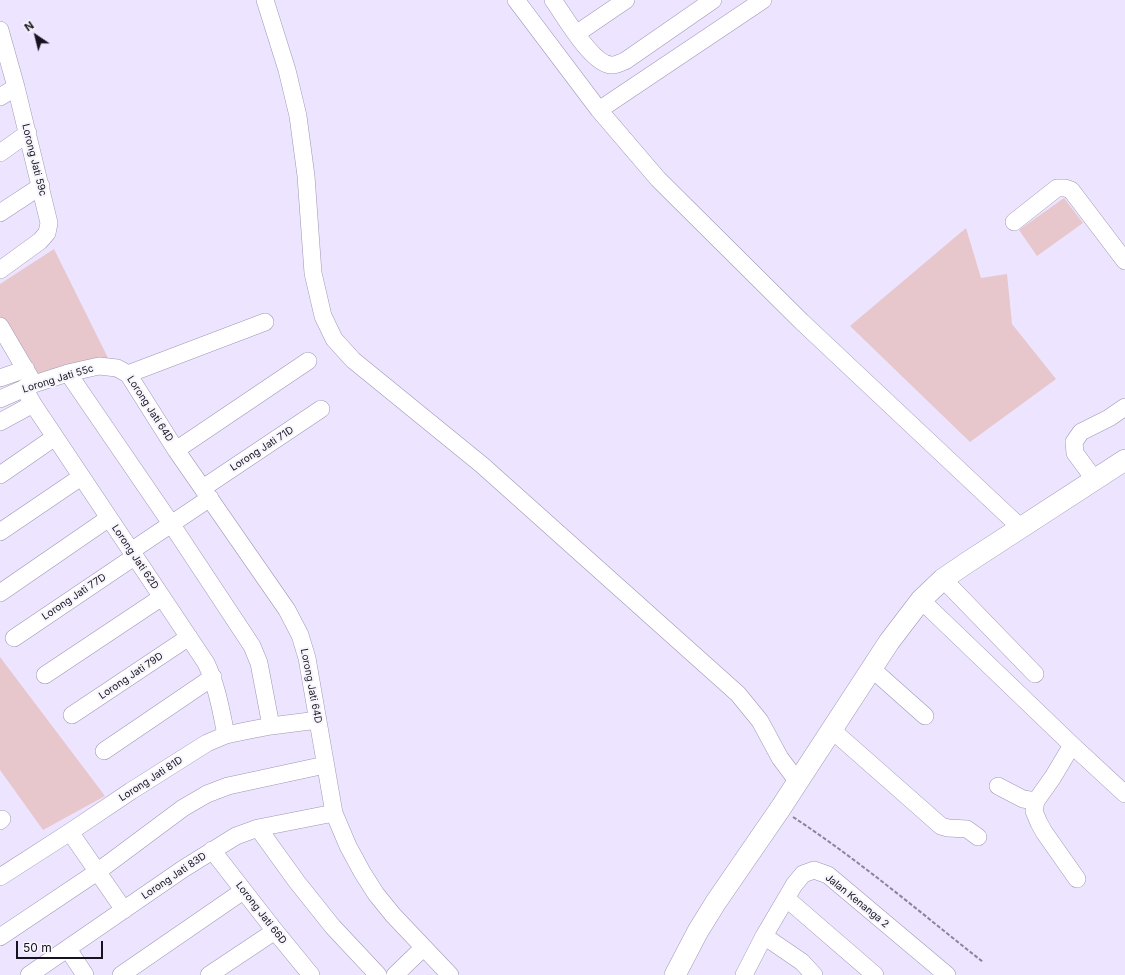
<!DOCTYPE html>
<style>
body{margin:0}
#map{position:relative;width:1125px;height:975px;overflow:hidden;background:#ede4ff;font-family:Inter,sans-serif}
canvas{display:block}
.north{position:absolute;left:16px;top:16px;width:40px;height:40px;-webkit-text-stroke:3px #f7f5fc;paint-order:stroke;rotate:325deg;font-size:11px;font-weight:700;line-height:16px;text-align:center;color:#16121e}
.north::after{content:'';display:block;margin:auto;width:14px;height:18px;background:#16121e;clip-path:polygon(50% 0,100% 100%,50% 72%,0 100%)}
.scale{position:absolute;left:16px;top:941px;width:87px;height:18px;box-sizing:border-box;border:2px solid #16121e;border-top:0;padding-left:5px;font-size:12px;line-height:14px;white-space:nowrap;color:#16121e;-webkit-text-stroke:3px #f7f5fc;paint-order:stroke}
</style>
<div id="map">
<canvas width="1125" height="975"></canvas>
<div class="north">N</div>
<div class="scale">50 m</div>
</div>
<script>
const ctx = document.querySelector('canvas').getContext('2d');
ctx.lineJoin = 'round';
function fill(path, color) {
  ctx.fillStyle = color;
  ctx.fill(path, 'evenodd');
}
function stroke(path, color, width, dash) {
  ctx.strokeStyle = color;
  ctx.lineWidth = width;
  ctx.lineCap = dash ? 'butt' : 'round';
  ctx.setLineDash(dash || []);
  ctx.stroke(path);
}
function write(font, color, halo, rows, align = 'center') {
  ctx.font = font + ' Inter,sans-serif';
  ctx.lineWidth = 4;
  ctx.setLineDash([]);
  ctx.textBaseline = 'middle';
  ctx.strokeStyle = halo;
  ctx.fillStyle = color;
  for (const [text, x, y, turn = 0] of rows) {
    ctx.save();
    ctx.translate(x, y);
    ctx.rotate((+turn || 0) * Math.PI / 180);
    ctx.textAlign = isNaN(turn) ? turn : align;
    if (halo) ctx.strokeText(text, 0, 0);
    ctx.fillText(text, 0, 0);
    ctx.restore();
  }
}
fill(new Path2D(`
 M1064,198L1083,223L1037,256L1019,230Z
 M966,228L981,278L1007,274L1012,324L1056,379L970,442L850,326Z
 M54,249L108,358L26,383L0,336V284Z
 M0,657L105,796L43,830L0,770Z`), '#e7c7cb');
const minor = new Path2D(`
 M265,0L287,70L298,116L306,176L313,273L323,316L334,339L353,360L482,465L738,694L760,721L780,758L798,782
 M516,0L599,110L658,179L802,322L1020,527
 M553,0C564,15 593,67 613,65C617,65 622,62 625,61L713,0
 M0,30L16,87L49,223L47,233L40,241L0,270
 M576,34L626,0
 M0,97L16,87
 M599,110L763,0
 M0,153L28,133
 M0,213L41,186
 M1014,222L1057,188H1065L1071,190L1125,261
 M0,326L34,384
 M68,373L172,525L252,646L259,663L271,726
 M128,374L265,322
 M0,378L26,369
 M24,388L33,404L206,663C217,686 221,710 226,735
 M0,399L34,384L68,373L99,366L117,368L128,374L176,450L287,610L300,635L307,658L334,813L348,846L362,872L376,894L393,915L450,975
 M0,422L33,404
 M176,450L308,361
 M0,475L55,437
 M1094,479L1075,453L1074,442L1081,432L1109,418L1125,407
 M203,488L321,409
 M0,532L81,477
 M131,551L210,498
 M943,579L1035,674
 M0,593L109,518
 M921,600L1072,745L1125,794
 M14,638L134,557
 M871,668L925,716
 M45,675L162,597
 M72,715L189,637
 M832,730L941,826L948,828L967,829L978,837
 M1072,745L1053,777L1036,801L1034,811L1039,823L1044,832L1077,879
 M104,751L213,677
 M998,786L1023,799L1036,801
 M0,821L2,819
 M258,828L297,882L333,927L378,975
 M70,832L124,910
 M212,850L275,931L311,975
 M0,877L70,832L131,791L207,743L226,735L250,730L271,726L318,720
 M787,899L875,975
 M764,936L802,962L814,975
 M0,937L97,872L183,808L207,794L228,786L325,765
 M68,949L85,975
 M29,975L183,869L236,836L258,828L334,813
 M121,975L243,891
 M209,975L275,931
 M395,975L423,948
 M744,975L764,936L794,885L803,874L814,870L828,875L947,975`);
const major = new Path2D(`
 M675,975L698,931L716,902L780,809L889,642L921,600L943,579L968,562L1125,460`);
stroke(minor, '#a096b5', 18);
stroke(major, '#a096b5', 22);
stroke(new Path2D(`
 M793,817C860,861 921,913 983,962`), '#8c8599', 2, [4, 2]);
stroke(minor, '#fff', 17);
stroke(major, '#fff', 21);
write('10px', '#16121e', '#f7f5fc', [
 ["Lorong Jati 59c",34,160,76],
 ["Lorong Jati 55c",58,379,-17],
 ["Lorong Jati 64D",150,409,57],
 ["Lorong Jati 71D",262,449,-33],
 ["Lorong Jati 62D",135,557,56],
 ["Lorong Jati 77D",74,597,-34],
 ["Lorong Jati 79D",131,676,-34],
 ["Lorong Jati 64D",311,686,79],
 ["Lorong Jati 81D",151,779,-33],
 ["Lorong Jati 83D",174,876,-34],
 ["Jalan Kenanga 2",857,901,39],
 ["Lorong Jati 66D",261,913,52]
]);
</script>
